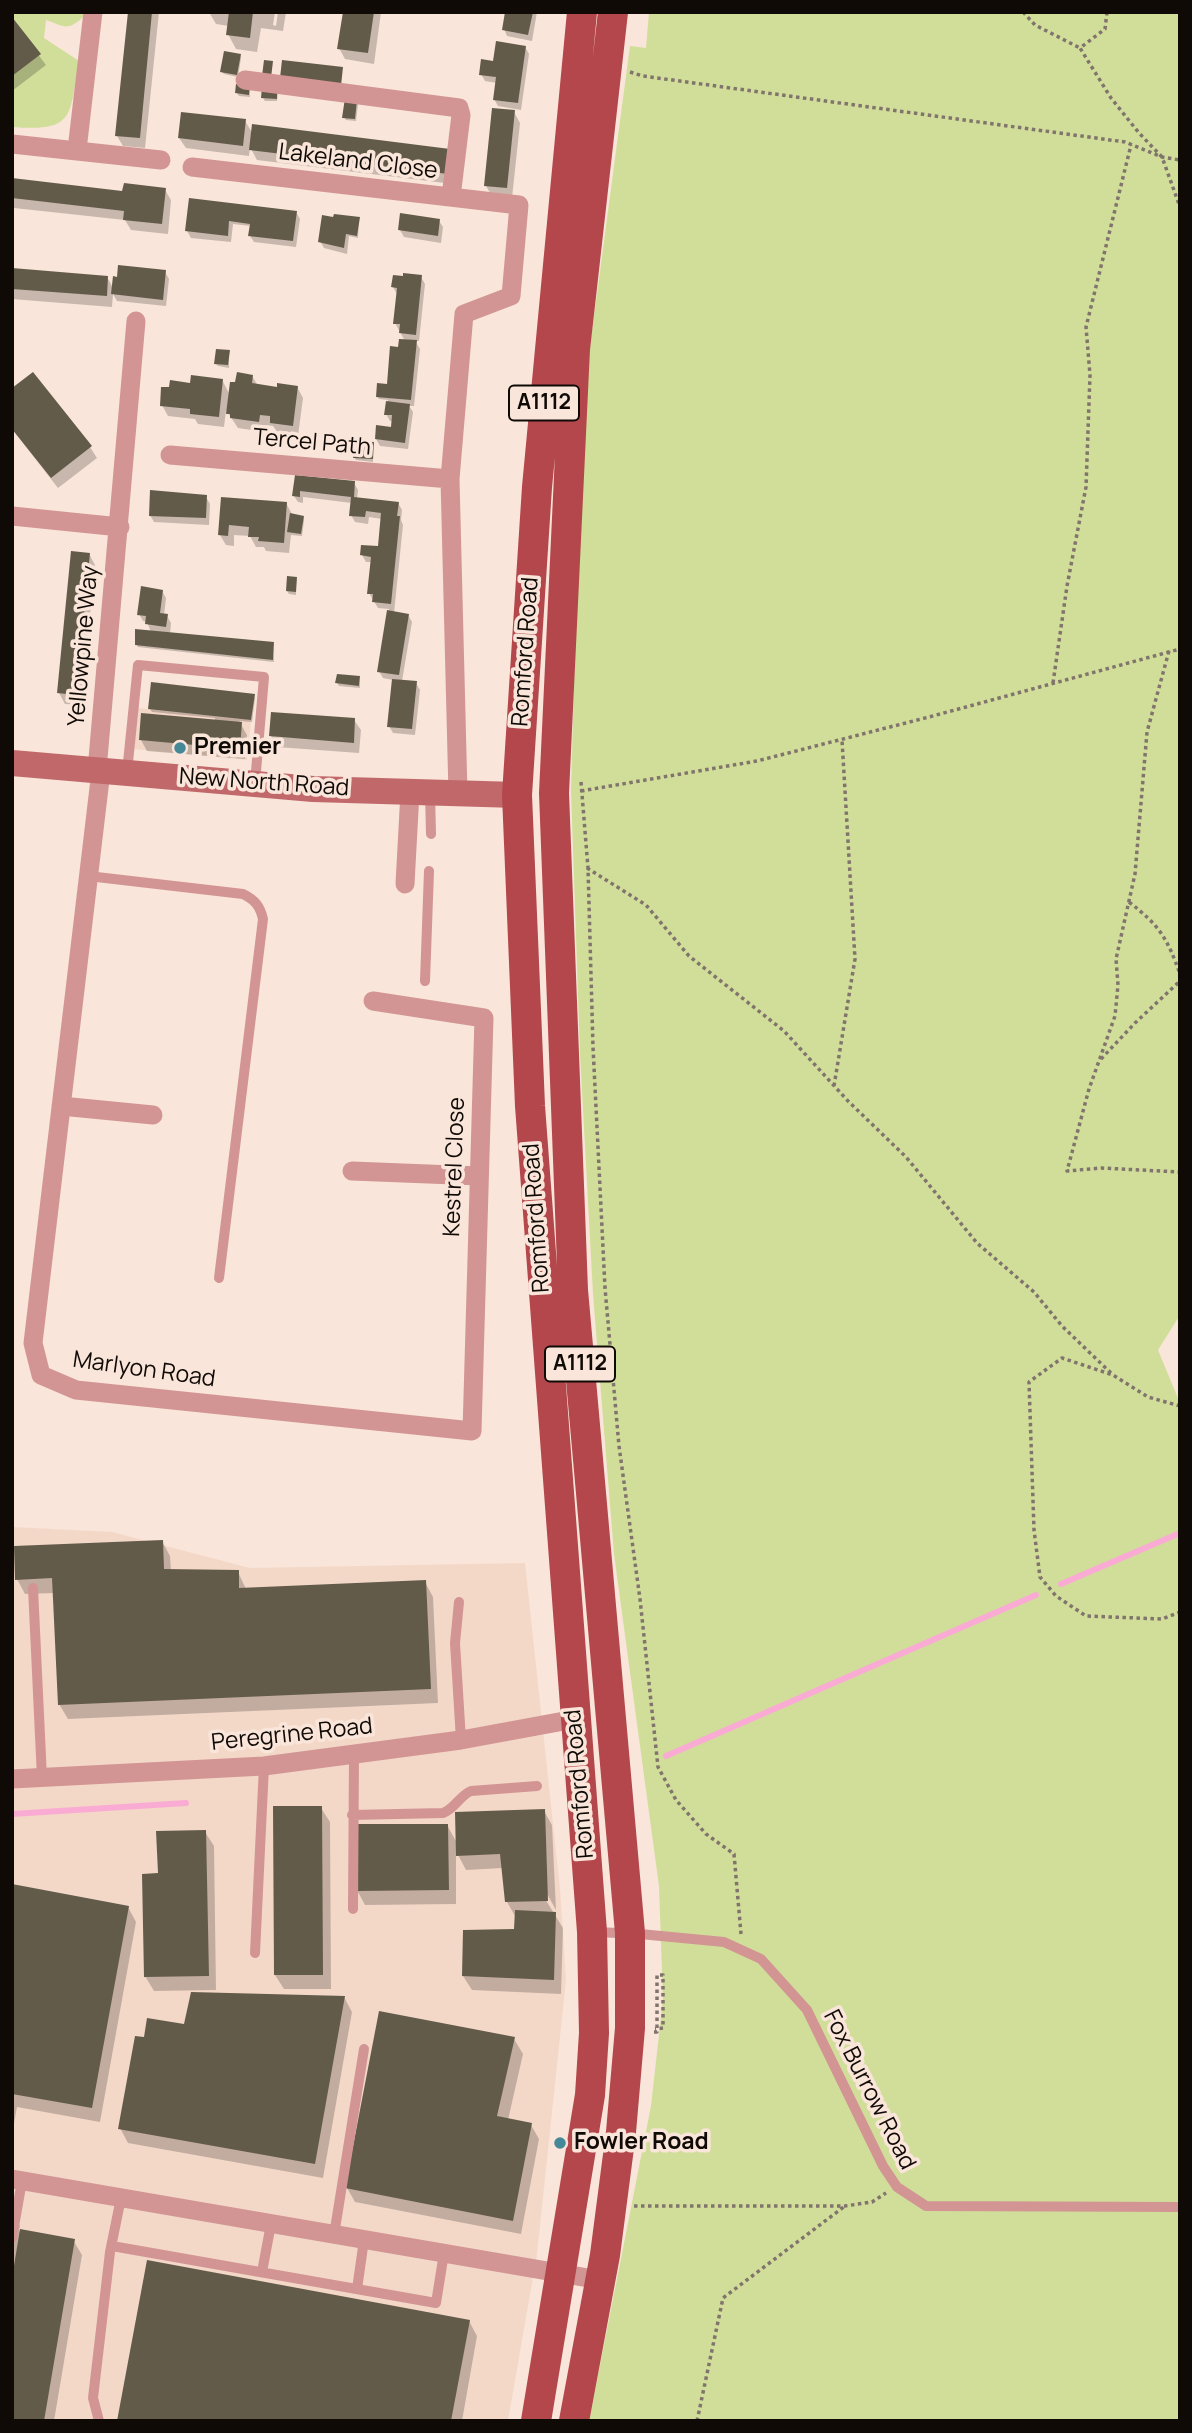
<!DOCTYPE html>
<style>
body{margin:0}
#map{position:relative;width:1192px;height:2433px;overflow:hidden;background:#f9e5d9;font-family:Manrope,sans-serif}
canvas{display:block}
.frame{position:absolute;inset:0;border:14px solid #100a06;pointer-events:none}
</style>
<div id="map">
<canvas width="1192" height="2433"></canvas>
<div class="frame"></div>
</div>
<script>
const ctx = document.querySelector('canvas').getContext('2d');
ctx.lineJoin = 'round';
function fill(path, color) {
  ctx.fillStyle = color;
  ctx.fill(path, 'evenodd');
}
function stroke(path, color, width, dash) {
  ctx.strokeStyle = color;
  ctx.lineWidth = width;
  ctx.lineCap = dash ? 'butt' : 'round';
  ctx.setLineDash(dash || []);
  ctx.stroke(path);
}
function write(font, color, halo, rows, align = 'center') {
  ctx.font = font + ' Manrope,sans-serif';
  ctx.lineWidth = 7;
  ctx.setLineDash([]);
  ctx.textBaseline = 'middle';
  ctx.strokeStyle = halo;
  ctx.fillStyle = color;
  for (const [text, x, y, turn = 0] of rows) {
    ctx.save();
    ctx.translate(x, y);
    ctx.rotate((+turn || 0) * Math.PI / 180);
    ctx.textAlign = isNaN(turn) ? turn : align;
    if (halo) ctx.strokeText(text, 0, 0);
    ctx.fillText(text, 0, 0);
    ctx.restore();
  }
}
fill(new Path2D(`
 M138,708L251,720L247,760L134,749Z
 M12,1527L112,1532L250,1568L525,1563L560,1889L566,1980L537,2254L508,2421H12Z`), '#f3d8c8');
fill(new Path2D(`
 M12,12H83V17C67,32 64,26 46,20L44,38L79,61C69,116 76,132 12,127Z
 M649,12H1180V1315L1158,1350L1180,1403V2421H589L651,2106L663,1999L659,1886L614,1554L593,1294L580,1054L571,791L578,533L587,369L630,46L646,48Z`), '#d1de9a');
fill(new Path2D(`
 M129,12H159L145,148L123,146L117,136Z
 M209,12H275L273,25L276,26L278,12H286L283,31L261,28L257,52L236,49L228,34L229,26L216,24Z
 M344,12H381L374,64L345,59L339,48Z
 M507,12H537L532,41L507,36L504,29Z
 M12,20L46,65L12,91Z
 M525,47L529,54L521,110L498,106L494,99L497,83L485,81L481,74L494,63Z
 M240,55L241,58L238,77L224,74L222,72Z
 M249,88L250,97L239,96L237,93Z
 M278,92L277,101H265L263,98Z
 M346,100L358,104L356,121L346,120L344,117Z
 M514,112L520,123L512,198L492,196L486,186Z
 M245,121L253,134L449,151L453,184L257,160L250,147L249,156L186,148L179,138Z
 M12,180L123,192L165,190L171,200L168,234L131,230L125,220L14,208Z
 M190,200L296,212L300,219L296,247L254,242L250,236L251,226L233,224L231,242L191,238L187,231Z
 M323,217L359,219L358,238L349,236L347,254L324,248L320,241Z
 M439,221L443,227L441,243L404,237L400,230Z
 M12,270L107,277L113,288L165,272L169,279L166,306L117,301L113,294L112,307L12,299Z
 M421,277L425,284L419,341H415L420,349L414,406H409L413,412L408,449L380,446L376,439L392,429L393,421H390L386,414L388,400L379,399L377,396L388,386L399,349L405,341L395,323L397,294L393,287Z
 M229,352V368L218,366L216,364Z
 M252,376L258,386L278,389L297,387L303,398L298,436L278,433L273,426L266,425L265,432L238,428L226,410L224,427L198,424L195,419L168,416L162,405L192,385L222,380L230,395Z
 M12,390L90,447L97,458L58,488L12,429Z
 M373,444V462L356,460L354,457Z
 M296,477L354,483L358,490L357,499L398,503L402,510L401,520L403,525L394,613L408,615L412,622L402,681L416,683L420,690L415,735L393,733L389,726L393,680L383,678L379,671L389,609L378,608L369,593L372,562H366L362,555L379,548L382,519L369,517L368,524L355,522L351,515L352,503L303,497V503L298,502L294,496Z
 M206,497L210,504L209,525L154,522L150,515Z
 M223,499L286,503L292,514L303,517L304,520L302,536L291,535L289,553L266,551L264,547H256L250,536L234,535V546L226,545L220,535Z
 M89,554L95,565L81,705L65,704L59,693Z
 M296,578V595L289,594L287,591Z
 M162,591L166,598L164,615L167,616L171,623L170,634L273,644L274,662L138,647L136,644L151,632L147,622L143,621L139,614Z
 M359,678L360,688L339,686L337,683Z
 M253,695L255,698L252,722L239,721L247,735L245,759L147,751L141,740L215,722V718L152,712L150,709Z
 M354,720L361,730L359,753L277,747L271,736Z
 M162,1541L170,1556L171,1571L238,1572L246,1589L425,1582L433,1597L438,1703L68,1719L59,1704L54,1593L25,1594L17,1579Z
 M321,1808L330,1822L331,1989H284L275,1975Z
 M544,1811L552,1825L556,1910L546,1892L542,1894L563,1928L561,1994L472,1990L463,1976L516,1931L515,1916L507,1902L503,1868L466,1870L456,1851V1904L365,1905L357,1890L447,1825L457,1843Z
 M205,1832L214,1846L216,1990L154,1991L145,1976L159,1875Z
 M12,1886L128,1907L136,1922L100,2122L17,2107L12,2134Z
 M344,1997L352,2012L323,2178L128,2143L120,2128L145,2039L186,2026Z
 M514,2039L523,2054L508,2120L531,2125L539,2139L521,2234L355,2202L347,2188Z
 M12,2213L20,2226L19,2231L73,2240L82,2255L54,2421H12L15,2271H12Z
 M469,2321L477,2336L462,2421H119Z`), '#0003');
stroke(new Path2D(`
 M1061,1584L1180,1533
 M666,1756L1036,1595
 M12,1814L186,1803`), '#faabd4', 6);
fill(new Path2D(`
 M128,12H152L140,138L115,136Z
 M229,12H253L250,38L226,35Z
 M343,12H374L368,53L337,49Z
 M505,12H533L528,35L502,30Z
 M12,17L41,54L12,76Z
 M496,41L526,46L518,103L493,100L496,77L479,75L481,59L493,61Z
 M224,51L241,54L237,75L220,72Z
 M264,60L273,61L271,78L262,76Z
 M282,60L343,67L341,86L280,78Z
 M236,84L250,86L249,95L235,93Z
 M262,87H277V99L261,98Z
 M345,98L357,100L355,119L342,118Z
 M492,108L515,110L507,188L484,186Z
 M181,112L246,119L243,146L178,138Z
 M252,124L450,149L448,174L249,150Z
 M12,178L122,191L124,183L166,188L162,224L123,220L124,211L12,198Z
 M189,198L297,211L293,241L248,236L250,224L229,221L228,236L185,231Z
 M400,213L440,219L438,236L398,230Z
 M334,214L360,217L357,236L346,234L344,248L318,242L322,215L333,217Z
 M118,265L166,270L163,300L111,294L113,276L117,277Z
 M12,268L108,276L107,296L12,289Z
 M403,273L422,275L416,335L399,333L400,324H393L397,288L391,287L393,275L403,276Z
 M399,339L417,340L411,400L376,397L377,383L387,384L390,346L398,347Z
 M216,349L230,350L228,365L214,364Z
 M33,372L92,446L51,478L12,429V388Z
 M237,372L253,375L252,383L277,387V383L298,386L293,426L270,423V416L260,415L259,422L230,418V414H226L230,382H235Z
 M191,375L223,379L219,417L190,414V409L160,406L161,387H169L170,380L190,383Z
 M386,401L410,404L405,443L375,439L376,425L391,427L392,415H384Z
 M354,441L374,442L373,459L353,458Z
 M295,475L355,481L354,497L399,502L397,516H400L391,604L372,602L373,594H367L371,557L360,555L361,545L378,546L381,513L366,511L365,517L349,516L351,497L300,491V497L292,496Z
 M150,490L207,495L206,518L149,516Z
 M221,497L287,502L284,543L258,541L259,537H248L249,527L229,525L228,536L218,535Z
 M290,513L304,516L301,534L287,532Z
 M71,551L90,553L76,695L57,693Z
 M287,576L297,577L296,592L286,591Z
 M141,586L163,590L160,613L168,614L166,627L145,624L146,616L137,615Z
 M387,610L409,614L399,675L377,672Z
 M135,629L274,642L273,660L135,645Z
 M337,674L360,676L359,686L335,683Z
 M392,679L417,681L412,729L387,727Z
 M151,682L255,694L251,720L148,709Z
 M271,712L355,718L354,743L269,736Z
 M141,713L242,722L240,749L139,740Z
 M163,1540L164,1569L239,1570V1588L426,1580L431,1689L58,1705L52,1578L15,1580L14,1546Z
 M273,1806H322L323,1975H274Z
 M545,1809L548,1901L505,1902L500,1854L456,1856L455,1812Z
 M355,1824H448L449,1890L355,1891Z
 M206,1830L209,1976L144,1977L142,1874L158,1873L156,1831Z
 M12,1884L129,1906L92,2108L12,2094Z
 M515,1910L556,1912L554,1980L462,1976L463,1930L514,1929Z
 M191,1992L345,1996L315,2164L118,2129L135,2036L144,2037L147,2018L184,2024Z
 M379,2011L515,2037L497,2116L532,2123L513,2221L345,2188Z
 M20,2229L75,2239L44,2421H12V2278Z
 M147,2260L470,2320L451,2421H117Z`), '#635b4a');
stroke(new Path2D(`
 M1023,12L1035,25L1080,48
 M1107,12L1105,29L1080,48L1111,98L1139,133L1162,157L1180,207
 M630,72L643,76L1125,142L1162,157L1180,160
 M1169,651L1147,732L1135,874L1116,959L1118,985L1115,1016L1089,1089L1067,1171L1101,1168L1180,1172
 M1053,683L1067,586L1086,487L1090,375L1086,327L1131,145
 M581,782L588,868L593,1047L605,1288L619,1446L640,1599L658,1767L676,1800L706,1834L734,1854L741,1934
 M581,791L757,761L929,717L1180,649
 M587,868L646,905L689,956L784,1031L848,1101L906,1157L977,1243L1034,1292L1062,1326L1113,1375
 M1129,902C1160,926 1167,938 1180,974
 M1101,1059L1135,1023L1180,981
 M834,1086L855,959L842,740
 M1180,1406L1148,1397L1113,1375L1062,1358L1029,1382L1034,1530L1040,1577L1056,1596L1086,1616L1162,1619L1180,1612
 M654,2032H657V1975H663V2028L655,2029
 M634,2206H845L872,2202L886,2193
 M697,2421L723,2298L845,2206`), '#81746c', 3.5, [3.5, 3.5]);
stroke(new Path2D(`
 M127,772L138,665L264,677L255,783
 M430,793L431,834
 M88,876L243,894C255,900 260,906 263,919L219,1278
 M425,981L429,871
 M33,1588L42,1778
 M459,1602L455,1643L461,1740
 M352,1815L443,1813C455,1809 459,1796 471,1791L537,1786
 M353,1909L354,1754
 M596,1932L640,1934L724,1942L761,1959L807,2010L883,2166L897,2187L926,2206L1180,2207
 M255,1953L264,1766
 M334,2235L364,2049
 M12,2238L22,2181
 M112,2246L436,2303L444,2253
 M262,2272L271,2224
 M357,2289L364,2240
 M99,2421L93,2398L110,2252L121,2198`), '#d29594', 10);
stroke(new Path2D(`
 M245,80L459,108L461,115L451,197
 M12,144L161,160
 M77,150L93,12
 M192,167L519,205L511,296L464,314L450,479L458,794
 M170,455L450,479
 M12,516L120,527
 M97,770L136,321
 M101,771L33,1343L41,1375L76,1390L472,1431L484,1018L373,1001
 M405,884L410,792
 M61,1106L153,1115
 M352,1171L479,1176
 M12,1779L264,1766L461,1740L575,1719
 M12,2179L600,2280`), '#d29594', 19);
stroke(new Path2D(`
 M12,763L313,789L517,795`), '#c1696a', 26);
stroke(new Path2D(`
 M536,2421L590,2095L594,2033L592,1932L530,1106L517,795L537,487L582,12
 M574,2421L605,2255L621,2132L630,2028V1933L573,1290L554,793L575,349L613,12`), '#b3474c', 30);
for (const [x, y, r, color] of [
 [180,748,7,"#458898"],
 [560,2143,7,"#458898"]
]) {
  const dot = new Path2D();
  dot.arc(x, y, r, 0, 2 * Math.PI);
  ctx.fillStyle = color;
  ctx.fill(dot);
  stroke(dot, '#f9e5d9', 2.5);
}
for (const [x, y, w] of [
 [544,403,70],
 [580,1364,70]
]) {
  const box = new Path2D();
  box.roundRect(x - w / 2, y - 17.5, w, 35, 5);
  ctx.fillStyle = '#f9e5d9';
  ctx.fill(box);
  stroke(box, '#100a06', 2);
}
write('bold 21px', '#100a06', null, [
 ["A1112",544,403],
 ["A1112",580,1364]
]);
write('23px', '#100a06', '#f9e5d9', [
 ["Lakeland Close",358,162,7],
 ["Tercel Path",312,443,5],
 ["Yellowpine Way",84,646,-85],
 ["Romford Road",526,652,-86],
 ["New North Road",264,783,4],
 ["Kestrel Close",455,1167,-88],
 ["Romford Road",537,1218,-94],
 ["Marlyon Road",144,1370,8],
 ["Peregrine Road",292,1735,-6],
 ["Romford Road",580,1784,-95],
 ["Fox Burrow Road",869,2090,63]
]);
write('bold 23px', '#100a06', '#f9e5d9', [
 ["Premier",194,748],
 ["Fowler Road",574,2143]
], 'left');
</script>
